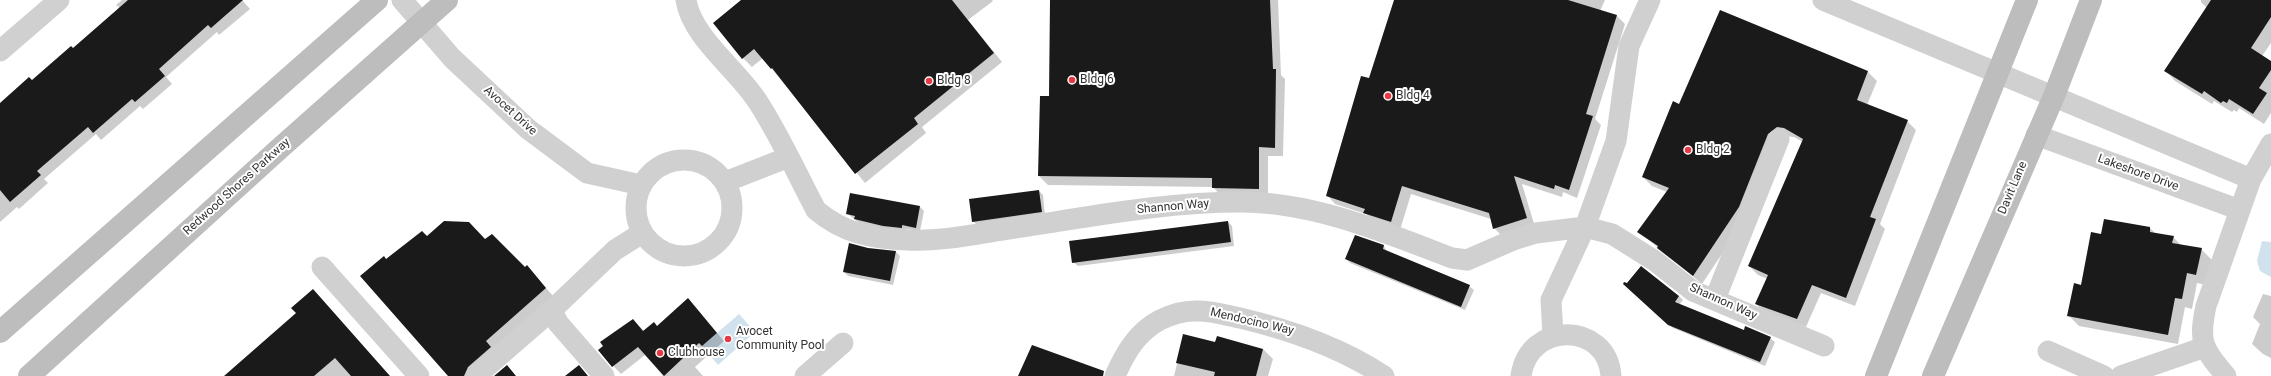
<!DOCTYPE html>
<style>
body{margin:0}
canvas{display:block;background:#fff}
</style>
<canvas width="2271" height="376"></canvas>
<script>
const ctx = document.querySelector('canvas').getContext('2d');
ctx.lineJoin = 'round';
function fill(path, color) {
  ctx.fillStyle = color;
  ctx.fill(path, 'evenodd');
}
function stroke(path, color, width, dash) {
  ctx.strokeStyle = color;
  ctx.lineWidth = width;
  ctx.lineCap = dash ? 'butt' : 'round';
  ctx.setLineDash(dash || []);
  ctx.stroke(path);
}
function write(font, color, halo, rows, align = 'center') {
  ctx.font = font + ' Roboto,sans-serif';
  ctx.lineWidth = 4;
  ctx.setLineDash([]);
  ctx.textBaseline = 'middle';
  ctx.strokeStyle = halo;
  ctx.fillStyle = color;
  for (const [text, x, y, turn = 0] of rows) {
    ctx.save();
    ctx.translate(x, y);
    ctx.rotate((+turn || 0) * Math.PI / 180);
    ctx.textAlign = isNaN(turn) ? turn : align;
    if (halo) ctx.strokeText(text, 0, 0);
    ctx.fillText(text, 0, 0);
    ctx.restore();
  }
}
fill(new Path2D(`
 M2262,241L2271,242V277L2260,271L2257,261Z
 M739,314L755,332L718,365L702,346Z`), '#cfe2ee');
fill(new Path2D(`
 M122,0H242L250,9L219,35L217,32L166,77L172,84L143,109L140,106L101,140L96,134L44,179L48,183L19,209L17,207L0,222V105L73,49L120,8L116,5Z
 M742,0H992L993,1L968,20L1002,62L922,127L926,133L865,183L763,58L752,67L743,58Z
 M1051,0H1278L1281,75L1285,79L1283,156H1268V197H1222L1213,187L1048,185L1039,176L1050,97Z
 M1395,0H1605L1600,11L1617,16L1625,24L1595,119L1601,125L1577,198L1563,192L1562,197L1522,184L1535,227L1503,237L1494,228L1491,219L1411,194L1400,230L1373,221L1366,214L1335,204L1327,195L1370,80Z
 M2201,0H2271V43L2262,56L2271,62V113L2264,124L2239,108L2237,112L2234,110L2232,112L2214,101L2212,104L2175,81L2165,70L2207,8L2201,2Z
 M1720,11L1868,72L1877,81L1867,105L1907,121L1916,130L1880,224L1885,229L1855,306L1821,293L1806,327L1765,313L1756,304L1768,279L1758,275L1749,266L1803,142L1794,137L1786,136L1747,216L1702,284L1639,232L1667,192L1652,186L1643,177L1680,105Z
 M1039,191L1043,195L1045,216L977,225L973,221Z
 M851,194L920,207L924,211L920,231L906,229V231L888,230L859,223L848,214Z
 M1228,222L1232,226L1234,246L1078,266L1073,262Z
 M2150,228L2156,234L2173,237L2182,246L2201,249L2212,260L2207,285L2197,283L2192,309L2185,307L2178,344L2079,326L2068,315L2102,235Z
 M427,237L485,240L525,268L527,266L553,296L476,376H449L386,260Z
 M1384,246L1387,252L1469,286L1474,290L1465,310L1350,263L1346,259Z
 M868,249L896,252L900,256L893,285L848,276L844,272Z
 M1627,284L1679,296L1683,300L1679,305L1744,331L1770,338L1775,342L1765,366L1673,328L1628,288Z
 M2263,294L2271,296V358L2263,354L2252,344L2260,324L2253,317Z
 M688,299L724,341L695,367L703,376H663L645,355L621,374L599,351L633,320L644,331L657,327Z
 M297,313L390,376H226Z
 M1184,336L1216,343L1263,349L1273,359L1268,376H1174Z`), '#0003');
fill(new Path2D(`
 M128,0H243L211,28L208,25L159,69L165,76L135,102L132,99L93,133L88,127L37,171L41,175L10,202L0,190V103L29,77L32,80L71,46L73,48Z
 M741,0H952L994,53L914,118L918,124L855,174L772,68L771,69L754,49L742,59L713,23Z
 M1050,0H1270L1273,69H1276L1275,148L1259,147V189L1212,188V178L1038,176L1040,96H1049Z
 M1394,0H1568L1617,15L1586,114L1593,116L1569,190L1555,185L1554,189L1514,176L1527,218L1493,229L1489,213L1402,186L1391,222L1363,213L1365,209L1326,196L1361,76L1369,78Z
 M2211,0H2271V17L2251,48L2271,61V70L2259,88L2267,93L2253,114L2229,99L2227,103L2223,101L2221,103L2204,91L2202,94L2164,71Z
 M1720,10L1868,71L1857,100L1908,120L1870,217L1876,219L1846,298L1812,285L1797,319L1755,304L1768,275L1748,266L1803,139L1784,128L1777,127L1768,134L1739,207L1693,276L1657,248L1658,246L1637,232L1669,188L1642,177L1673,101L1679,104Z
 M1039,190L1042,212L972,222L969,199Z
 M850,193L920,206L916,228L902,225V228L883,226L854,219L855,216L846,214Z
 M2104,219L2150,227V232L2174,236L2172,243L2202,248L2196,275L2187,273L2182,299L2175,298L2168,335L2067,316L2074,283L2081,285L2091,232L2101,234Z
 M444,221L469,222L485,239L492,234L525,267L527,265L546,288L486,341L491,347L468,367L464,376H448L360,276L384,256L386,259L422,231L427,236Z
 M1228,221L1231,242L1072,263L1069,241Z
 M1355,235L1384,245L1383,249L1470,285L1461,307L1345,259Z
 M849,243L868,248L896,251L890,281L843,272Z
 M1641,266L1679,296L1675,302L1744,330L1745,326L1771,337L1760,362L1668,325L1623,284L1624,282L1627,283Z
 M313,289L390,376H351L335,358L314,376H224L296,313L291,308Z
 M688,298L717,333L702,346L699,343L664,376L638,347L612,367L598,350L603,346L600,342L633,319L643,331L654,322L657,326Z
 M1183,334L1215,342L1217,336L1263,349L1256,376H1214L1215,372L1176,363Z
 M1032,345L1104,371L1103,376H1018Z
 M507,365L516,376H494Z
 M579,365L588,376H565Z`), '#1a1a1a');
stroke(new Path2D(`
 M402,0L452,58L528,129L587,173L641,185
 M686,0C692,38 738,70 758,102C780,136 797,174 816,210C843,233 872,239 907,240C943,242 980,233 1015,228C1089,217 1165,202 1240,202C1314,202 1384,232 1452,258L1467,260L1513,240L1536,233L1585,227L1612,234L1655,261L1693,291L1824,346
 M1823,0L2251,179
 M0,51L59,0
 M2036,135L2240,210
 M636 208a48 48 0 1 1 96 0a48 48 0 1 1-96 0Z
 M725,182L789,157
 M322,267L419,376
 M1715,299L1779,139
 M552,310L558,323L604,376
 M1553,336L1551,300L1585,227L1616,141L1629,46L1650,0
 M2048,351L2104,376
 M476,376L552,310L615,250L642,233
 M805,376L843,343
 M1115,376C1125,353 1137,332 1160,320C1170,315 1184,311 1195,311C1211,310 1225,315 1240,318C1291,330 1340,347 1384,376
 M1521,376C1528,321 1607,321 1611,376
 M2121,376L2205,347
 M2226,376C2203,348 2198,343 2206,306L2251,179L2271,144`), '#d0d0d0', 21);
stroke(new Path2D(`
 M0,332L377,0
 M29,376L279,149L447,0
 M1876,376L2027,0
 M1933,376L2054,96L2091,0`), '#bdbdbd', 22);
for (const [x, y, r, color] of [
 [1072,80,4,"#e63946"],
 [929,81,4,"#e63946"],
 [1388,96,4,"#e63946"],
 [1688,150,4,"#e63946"],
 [728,339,4,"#e63946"],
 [660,353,4,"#e63946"]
]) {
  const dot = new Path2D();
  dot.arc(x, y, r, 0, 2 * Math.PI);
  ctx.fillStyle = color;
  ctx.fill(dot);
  stroke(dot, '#fff', 1.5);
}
write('12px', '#333', '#fff', [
 ["Bldg 6",1080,80],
 ["Bldg 8",937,81],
 ["Bldg 4",1396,96],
 ["Bldg 2",1696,150],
 ["Avocet",736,332],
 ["Community Pool",736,346],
 ["Clubhouse",668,353]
], 'left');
write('12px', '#333', '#fff', [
 ["Avocet Drive",510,111,42],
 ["Lakeshore Drive",2138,173,20],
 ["Redwood Shores Parkway",237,187,-42],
 ["Davit Lane",2013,188,-67],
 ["Shannon Way",1173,207,-5],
 ["Shannon Way",1723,302,24],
 ["Mendocino Way",1252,322,13]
]);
</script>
